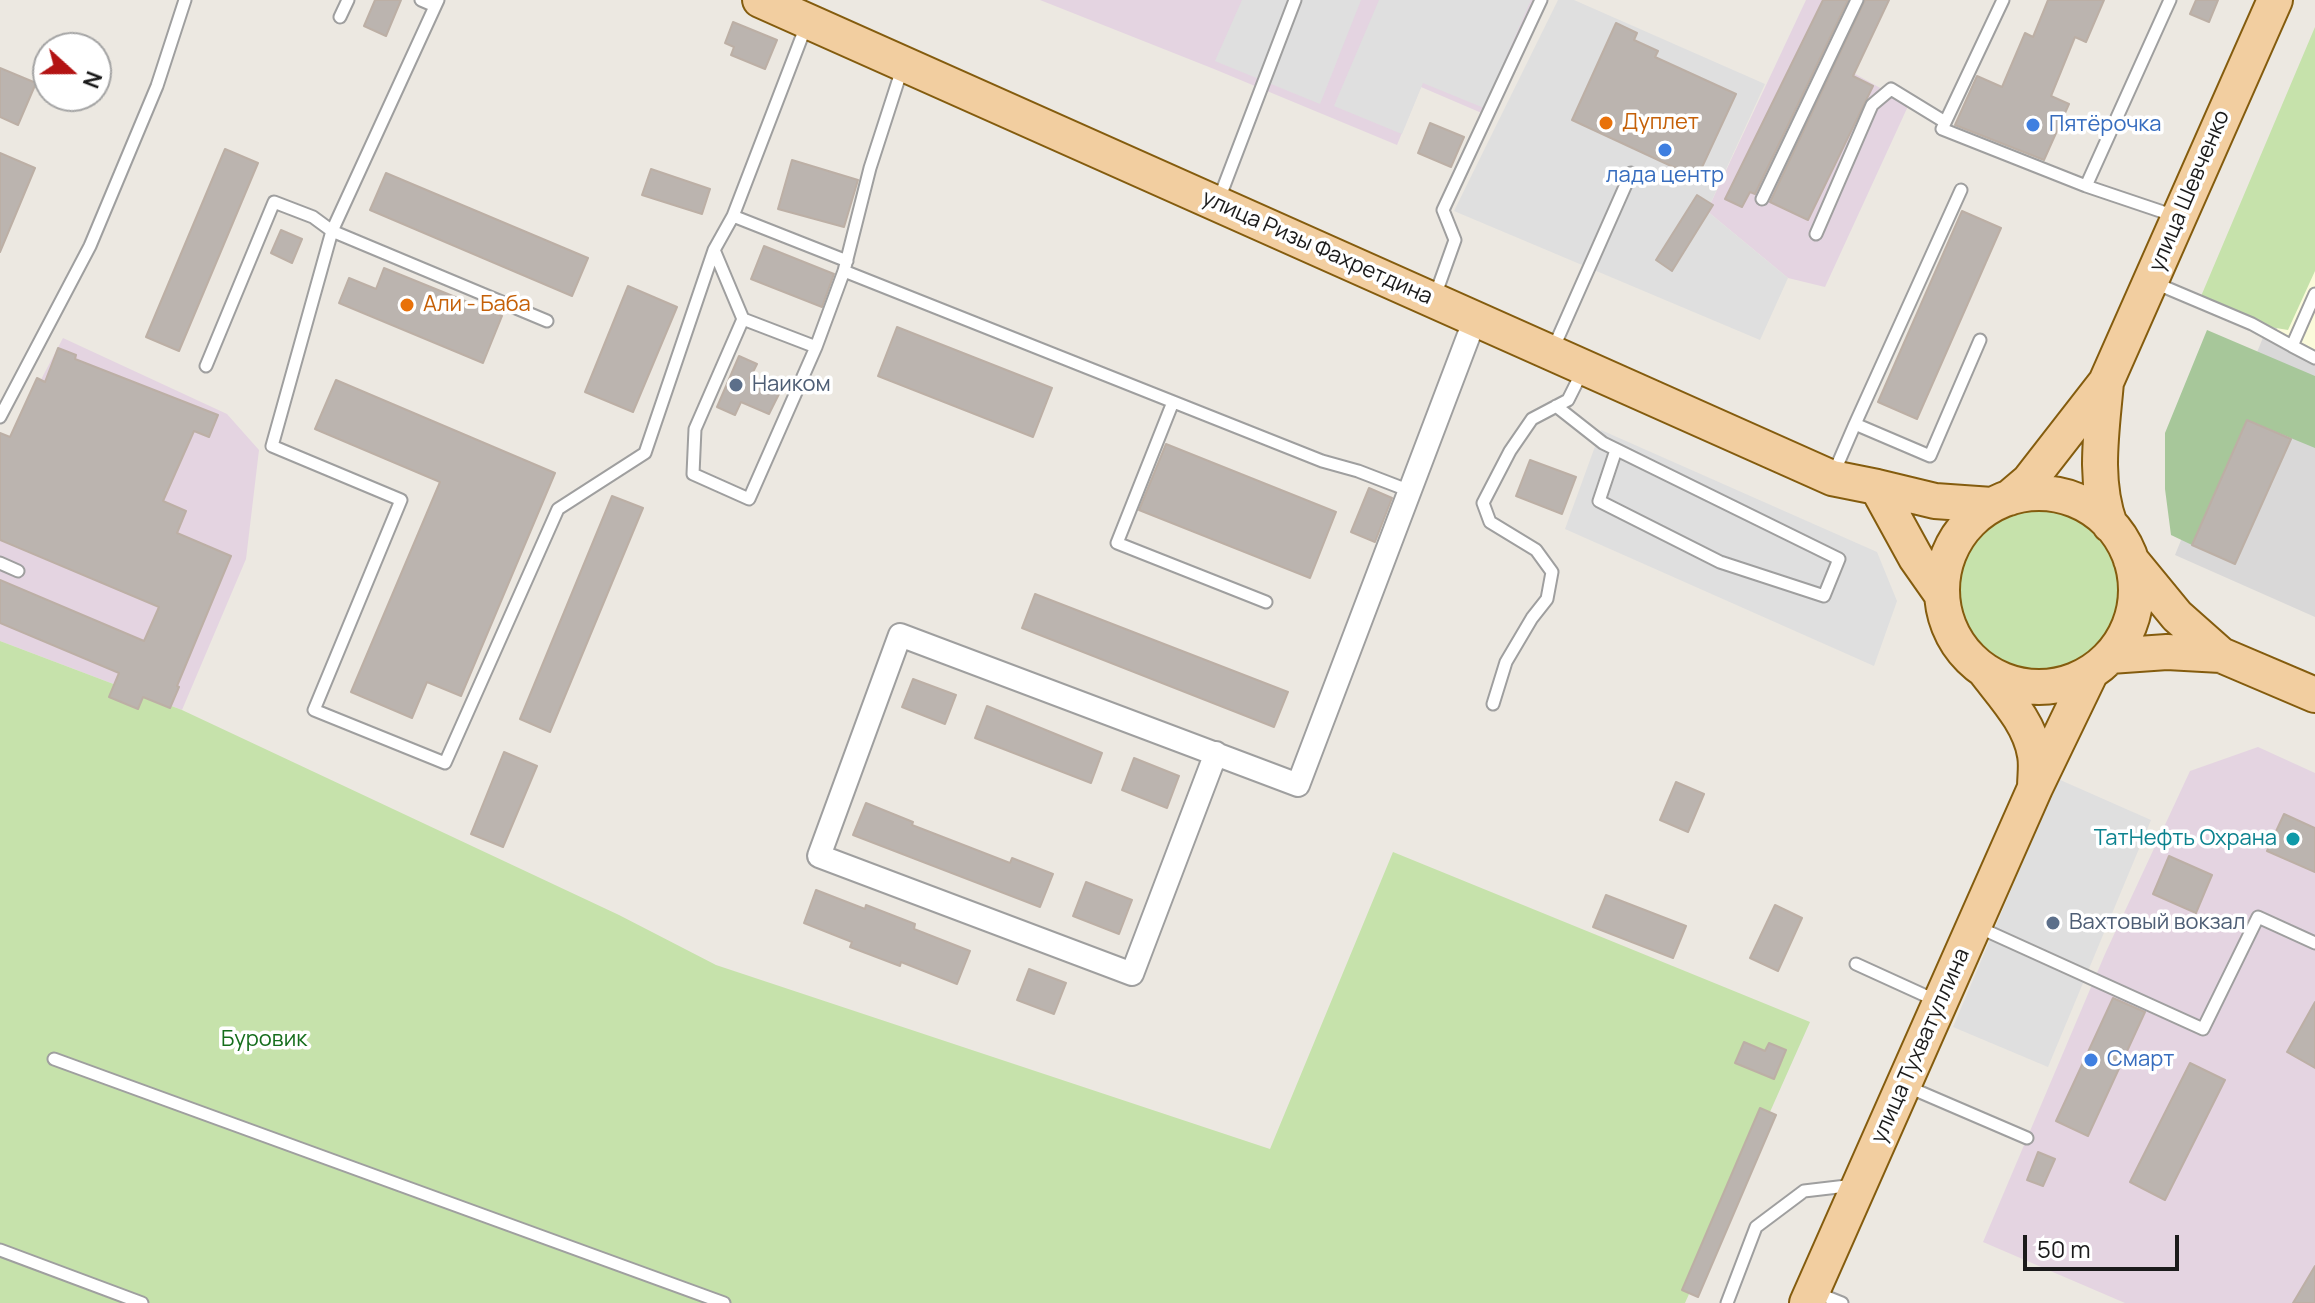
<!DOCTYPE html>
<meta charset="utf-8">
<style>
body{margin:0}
#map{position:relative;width:2315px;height:1303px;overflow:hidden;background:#ece8e1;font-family:Manrope,sans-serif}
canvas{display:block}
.north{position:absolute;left:32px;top:32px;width:80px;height:80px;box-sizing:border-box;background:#fff;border:2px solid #a4a4a4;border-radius:50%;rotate:111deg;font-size:22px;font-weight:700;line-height:32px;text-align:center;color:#1b1b1b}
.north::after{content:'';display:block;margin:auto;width:28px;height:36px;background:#b31313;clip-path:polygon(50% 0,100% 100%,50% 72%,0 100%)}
.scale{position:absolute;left:2023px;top:1235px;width:156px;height:36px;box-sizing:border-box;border:4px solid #1b1b1b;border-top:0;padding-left:10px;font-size:24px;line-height:28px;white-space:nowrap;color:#1b1b1b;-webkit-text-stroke:6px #fff;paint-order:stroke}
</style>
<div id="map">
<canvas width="2315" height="1303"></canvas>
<div class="north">N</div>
<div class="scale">50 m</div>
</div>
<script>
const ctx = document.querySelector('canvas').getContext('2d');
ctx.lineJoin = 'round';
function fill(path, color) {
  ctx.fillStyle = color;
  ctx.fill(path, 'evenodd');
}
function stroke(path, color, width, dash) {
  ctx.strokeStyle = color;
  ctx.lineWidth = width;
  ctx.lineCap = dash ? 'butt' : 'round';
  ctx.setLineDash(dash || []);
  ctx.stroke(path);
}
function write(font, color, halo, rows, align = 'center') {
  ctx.font = font + ' Manrope,sans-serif';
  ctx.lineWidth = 7;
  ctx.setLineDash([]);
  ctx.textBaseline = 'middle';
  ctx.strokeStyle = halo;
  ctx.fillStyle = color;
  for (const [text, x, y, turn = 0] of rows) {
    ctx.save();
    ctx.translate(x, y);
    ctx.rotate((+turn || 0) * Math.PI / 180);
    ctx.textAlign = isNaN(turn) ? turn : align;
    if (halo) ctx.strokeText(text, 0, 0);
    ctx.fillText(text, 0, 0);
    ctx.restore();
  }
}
fill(new Path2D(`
 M2315,209V617L2175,555Z`), '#d9d8d8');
fill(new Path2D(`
 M1040,0H1533L1484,114L1421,87L1397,145L1214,69Z
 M1806,0H1880L1848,70L1909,104L1825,287L1788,278L1707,211Z
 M63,338L227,414L259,450L246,559L182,710L0,641V457Z
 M2258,747L2315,773V1303H2125L1983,1242L2105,954L2190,771Z`), '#e4d4e1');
fill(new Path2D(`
 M2315,247V356L2273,337Z`), '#fbfbdb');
fill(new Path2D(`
 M2315,27V271L2288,330L2252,324L2199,301Z
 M1957 590a84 84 0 1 1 168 0a84 84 0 1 1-168 0Z
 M0,641L182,710L619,915L716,965L1270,1149L1393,852L1810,1022L1685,1303H0Z`), '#c6e2ab');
fill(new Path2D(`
 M2207,330L2315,376V448L2247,420L2192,545L2171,535L2165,489V433Z`), '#a7c79a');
fill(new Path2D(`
 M1242,0H1361L1320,104L1215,61Z
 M1379,0H1531L1484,108L1423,83L1402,134L1334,106Z
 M1558,0H1574L1765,84L1707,211L1788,278L1760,340L1454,211Z
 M1601,430L1877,552L1897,601L1874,666L1565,529Z
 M2058,779L2151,820L2048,1067L1953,1027Z`), '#dfdfdf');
const building = new Path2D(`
 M375,0H401L386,36L364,26Z
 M1823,0H1848L1755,194L1750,192L1742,207L1725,199Z
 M1865,0H1889L1853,76L1873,86L1808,220L1770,202Z
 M2048,0H2104L2086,42L2075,37L2051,96L2069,104L2044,160L1955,125L1977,76L2002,87L2025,33L2033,37Z
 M2196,0H2218L2209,22L2190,14Z
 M733,22L777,40L765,69L731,55L734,47L725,43Z
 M1616,23L1637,33L1634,40L1658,51L1655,57L1736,94L1697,178L1572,120Z
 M0,68L36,83L18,125L0,117Z
 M1430,123L1464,137L1451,167L1418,153Z
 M225,149L258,163L179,351L146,337Z
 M0,153L35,168L0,252Z
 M792,160L858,180L844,227L778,209Z
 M651,169L710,189L702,214L642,195Z
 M386,173L588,258L572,296L370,210Z
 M1697,195L1713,205L1672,271L1656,260Z
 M1962,211L2001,228L1917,419L1878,402Z
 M281,230L302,239L292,263L271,253Z
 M764,246L834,274L822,307L751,279Z
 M384,268L502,316L483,363L339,303L349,278L376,289Z
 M628,286L677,307L633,412L585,392Z
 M897,327L1052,388L1033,437L878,376Z
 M58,348L76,355L75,359L218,415L209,437L194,431L163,501L186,511L177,533L231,556L177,686L179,687L170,708L143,697L138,709L109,697L119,673L0,623V580L144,641L159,607L0,540V433L10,437L37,378L45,382Z
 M739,356L757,364L750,378L780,392L769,414L741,402L735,415L717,407Z
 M336,380L555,473L461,696L427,682L412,718L351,692L440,482L315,429Z
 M2247,420L2291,439L2235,564L2192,545Z
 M1166,444L1336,512L1310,578L1139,510Z
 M1530,460L1576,477L1562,514L1516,496Z
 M1369,488L1392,498L1375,542L1351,532Z
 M612,496L643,508L550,732L520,719Z
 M1035,594L1288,692L1274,727L1022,628Z
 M913,679L956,695L945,724L902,707Z
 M987,706L1102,753L1091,783L975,738Z
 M504,752L537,766L503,847L471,834Z
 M1134,758L1179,776L1167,808L1122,790Z
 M1676,782L1704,794L1688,832L1660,820Z
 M866,803L913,822L912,825L1010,863L1012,858L1053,874L1040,907L853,835Z
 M2284,814L2315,828V872L2267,851Z
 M2169,856L2212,875L2196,913L2153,894Z
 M1086,882L1132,900L1119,934L1073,916Z
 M816,890L865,909L866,905L915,924L914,929L970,951L957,984L901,962L900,966L850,947L852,942L804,923Z
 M1606,895L1686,926L1673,958L1593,927Z
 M1775,905L1802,918L1778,971L1750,958Z
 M1029,969L1066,983L1054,1014L1017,1000Z
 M2113,998L2145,1012L2088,1136L2056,1121Z
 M2315,1002V1068L2287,1052Z
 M1744,1042L1765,1051L1769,1043L1786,1050L1774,1079L1735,1063Z
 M2190,1063L2225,1080L2165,1200L2130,1182Z
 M1760,1108L1776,1115L1698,1297L1682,1290Z
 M2038,1152L2055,1159L2043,1186L2027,1180Z
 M2315,1266V1303H2293Z`);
fill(building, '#bbb4af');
stroke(building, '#bcafa5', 2);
const service = new Path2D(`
 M421,0L435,6
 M438,0L332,231L272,446L401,500L314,710L445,763L558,509L645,453L714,250L733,216L806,26
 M2003,0L1942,129L2086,186L2175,216
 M340,17L348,0
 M2086,186L2170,0
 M1219,199L1295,0
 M1762,199L1857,0
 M733,216L847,261
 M1816,234L1872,105L1891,89L1945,122
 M714,250L743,319L816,347
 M844,271L1322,461L1358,471L1410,491
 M2155,283L2252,324L2292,346L2315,294
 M1435,296L1455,240L1443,210L1541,0
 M743,319L695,429L693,474L749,499L816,347L844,271L870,168L902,69
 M2292,346L2315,358
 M1553,349L1631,173
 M206,366L274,202L313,217L332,231L547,321
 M1173,402L1117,543L1266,602
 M1556,406L1603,443L1839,559L1824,596L1720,562L1599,501L1616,450
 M0,417L90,246L157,86L185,0
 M1855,424L1961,190
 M1833,475L1855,424L1930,456L1980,340
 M0,563L18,571
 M1493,704L1506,662L1532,618L1547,599L1552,572L1536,550L1490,522L1483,503L1510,451L1532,419L1568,400L1583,370
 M1978,927L2203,1029L2258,917L2315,943
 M1856,964L1935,1000
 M54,1059L724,1303
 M1906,1086L2027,1138
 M0,1250L142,1303
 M1817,1293L1842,1303
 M1727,1303L1756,1227L1804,1191L1855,1185`);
const minor = new Path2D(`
 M1216,753L1132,974L819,856L900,635L1298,785L1475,319`);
const primary = new Path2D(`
 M760,0L1832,478L1877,487L1935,501L1992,505
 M2106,382C2102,430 2093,479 2110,525
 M1877,487L1916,558L1942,595
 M1942 590a97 97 0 1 1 194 0a97 97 0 1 1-194 0Z
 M2009,498L2029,481L2106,382L2275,0
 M2131,560L2177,616L2221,655L2315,695
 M2110,656L2167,652L2221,655
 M1985,671C2004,696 2030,723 2035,755C2037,765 2035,777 2035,788
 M1807,1303L2035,788L2091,672`);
stroke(service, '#9f9f9f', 15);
stroke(minor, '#9f9f9f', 26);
stroke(primary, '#845c0e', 38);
stroke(service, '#fff', 11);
stroke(minor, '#fff', 22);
stroke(primary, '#f2cea0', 34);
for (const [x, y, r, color] of [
 [1606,123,8,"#e8710a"],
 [2033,125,8,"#3f7fe0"],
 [1665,150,8,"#3f7fe0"],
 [407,305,8,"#e8710a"],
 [736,385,8,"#5c6f8a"],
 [2293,839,8,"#0f9aa8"],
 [2053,923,8,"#5c6f8a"],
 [2091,1060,8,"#3f7fe0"]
]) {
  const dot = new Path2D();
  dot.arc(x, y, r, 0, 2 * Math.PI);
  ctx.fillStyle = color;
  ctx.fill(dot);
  stroke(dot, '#fff', 3);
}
write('22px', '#c56008', '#fff', [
 ["Дуплет",1622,123],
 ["Али - Баба",423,305]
], 'left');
write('22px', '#366cbe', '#fff', [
 ["Пятёрочка",2049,125],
 ["лада центр",1665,176,"center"],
 ["Смарт",2107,1060]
], 'left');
write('22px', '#1b1b1b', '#fff', [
 ["улица Шевченко",2190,191,-67],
 ["улица Ризы Фахретдина",1317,248,24],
 ["улица Тухватуллина",1921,1046,-66]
]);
write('22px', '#4e5e75', '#fff', [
 ["Наиком",752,385],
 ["Вахтовый вокзал",2069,923]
], 'left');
write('22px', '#0d838f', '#fff', [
 ["ТатНефть Охрана",2277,839]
], 'right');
write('22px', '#156d1c', '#fff', [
 ["Буровик",264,1040]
]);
</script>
